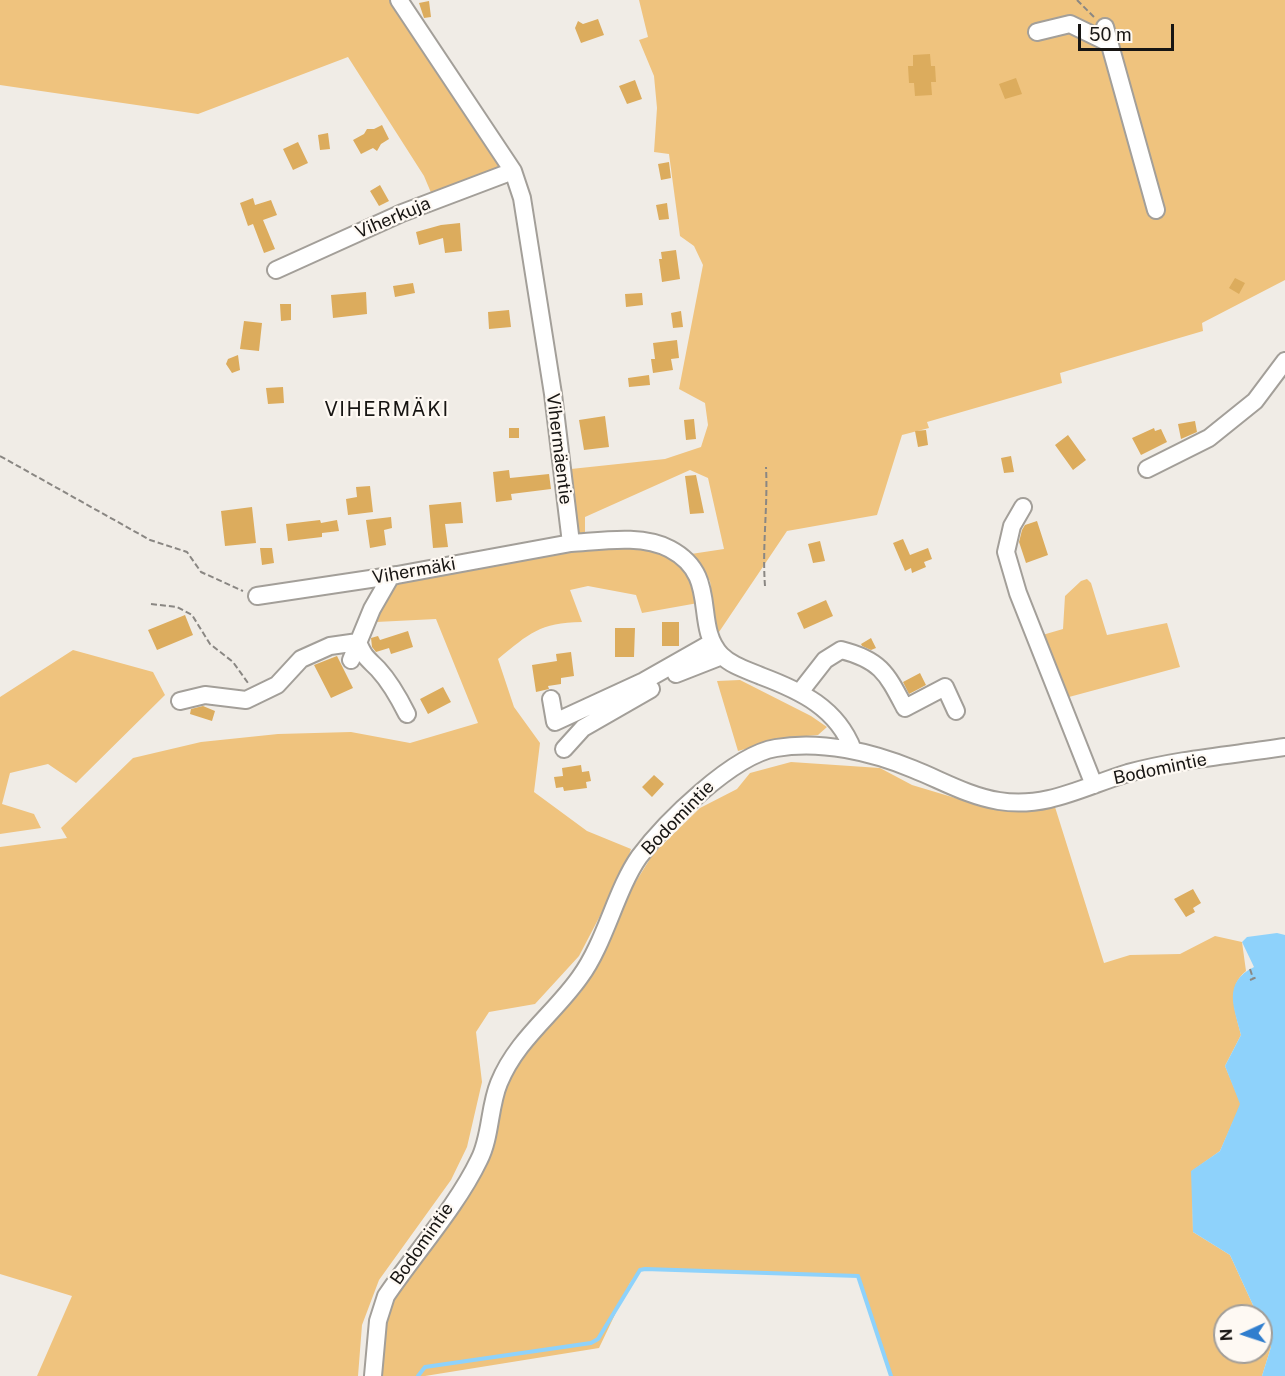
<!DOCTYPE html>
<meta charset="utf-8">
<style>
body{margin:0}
#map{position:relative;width:1285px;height:1376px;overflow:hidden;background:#f0ece6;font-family:"Public Sans",sans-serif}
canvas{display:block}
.north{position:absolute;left:1213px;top:1304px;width:60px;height:60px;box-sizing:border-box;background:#fef9f3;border:2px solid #a29e99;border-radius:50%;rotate:267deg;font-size:16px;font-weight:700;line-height:24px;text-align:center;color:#171513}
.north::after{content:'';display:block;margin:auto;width:21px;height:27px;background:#307ece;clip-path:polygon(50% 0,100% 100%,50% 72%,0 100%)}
.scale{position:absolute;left:1078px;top:24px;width:96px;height:27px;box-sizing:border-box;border:3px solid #171513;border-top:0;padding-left:8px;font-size:18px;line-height:21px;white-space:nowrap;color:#171513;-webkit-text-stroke:4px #fef9f3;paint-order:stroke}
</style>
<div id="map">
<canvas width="1285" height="1376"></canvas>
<div class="north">N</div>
<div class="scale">50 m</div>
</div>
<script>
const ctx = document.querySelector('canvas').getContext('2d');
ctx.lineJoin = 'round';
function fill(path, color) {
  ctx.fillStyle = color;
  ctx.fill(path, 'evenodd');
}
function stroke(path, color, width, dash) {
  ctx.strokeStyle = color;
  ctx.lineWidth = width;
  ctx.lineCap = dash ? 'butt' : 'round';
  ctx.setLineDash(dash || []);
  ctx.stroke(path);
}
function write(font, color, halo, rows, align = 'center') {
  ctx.font = font + ' "Public Sans",sans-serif';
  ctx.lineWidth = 4.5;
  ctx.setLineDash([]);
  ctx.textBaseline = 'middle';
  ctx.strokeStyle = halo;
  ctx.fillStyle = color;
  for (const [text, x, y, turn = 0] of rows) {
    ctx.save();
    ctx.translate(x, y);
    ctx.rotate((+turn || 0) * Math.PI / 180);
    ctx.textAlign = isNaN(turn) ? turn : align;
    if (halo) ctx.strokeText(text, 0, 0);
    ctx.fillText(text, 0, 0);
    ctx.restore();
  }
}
fill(new Path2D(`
 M0,0H390L505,167L432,195L424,176L348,57L198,114L0,85Z
 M639,0H1285V280L1202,323L1203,331L1060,373L1062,383L927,422L929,428L902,435L877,515L787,531L717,635L710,581L691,554L724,549L708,478L690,470L585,517V535H576L571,469L665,459L701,447L708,425L705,403L679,389L703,265L694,246L680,236L669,154L654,152L657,108L654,76L639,40L648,37Z
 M609,545L664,552L695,577L698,603L642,613L636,595L588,586L570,590L582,622C539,623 530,633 498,659L514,707L540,743L534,792L587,831L631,849L624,870L579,956L535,1004L489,1012L476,1032L482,1082L467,1147L451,1180L379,1280L362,1325L358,1376H37L72,1296L0,1274V847L67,838L61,828L133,758L201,742L278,734L351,732L410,743L478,723L436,619L376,622L372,616L393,581Z
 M1087,579L1091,583L1107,635L1167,623L1180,667L1069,697L1039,636L1063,629L1065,596L1081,581Z
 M73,650L153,672L165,695L76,783L48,764L10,773L2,804L34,814L41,828L0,834V697Z
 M740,680L811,716L827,727L818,735L785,738L738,751L717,681Z
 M791,762L880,768L912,785L962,800L1017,812L1055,807L1104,963L1130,955L1180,954L1215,936L1242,942L1246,971C1225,988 1236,1013 1241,1035L1225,1066L1241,1104L1220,1151L1192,1171L1193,1232L1230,1255L1258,1316H1225V1352H1261V1324L1271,1347L1262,1376H891L858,1276L645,1269L640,1270L630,1283L599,1348L425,1376H376L385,1319L391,1303L492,1143L507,1080L523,1055L581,992L601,958L630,891L653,854L700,808L737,789L750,773Z`), '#efc37e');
fill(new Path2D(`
 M1277,933L1285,935V1376H1262L1271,1347L1261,1324V1316H1258L1230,1255L1193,1232L1191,1171L1220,1151L1240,1104L1225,1066L1241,1035C1234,1007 1222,983 1254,967L1242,942L1247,937Z`), '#8ed2fb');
stroke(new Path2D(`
 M418,1376L425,1367L591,1343L598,1339L640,1270L645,1269L858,1276L891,1376`), '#8ed2fb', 4);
fill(new Path2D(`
 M429,1L431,17L424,18L419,3Z
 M598,19L604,35L581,43L575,28L578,21L583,24Z
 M930,54L931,66H935L936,82H931L932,95L915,96L914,83H909L908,66H913V55Z
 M1016,78L1022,94L1005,99L999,84Z
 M635,80L642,99L627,104L619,86Z
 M382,125L389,139L381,144L377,151L373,148L361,154L353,140L364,134L367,129H374Z
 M328,133L330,149L320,150L318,135Z
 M298,142L308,163L293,170L283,149Z
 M669,162L671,178L661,180L658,164Z
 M380,185L389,201L379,206L370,191Z
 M253,198L255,205L271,200L277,215L263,220L275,249L264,253L253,224L248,226L240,203Z
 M667,203L669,219L659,220L656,205Z
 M460,223L462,251L445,253L443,238L419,245L416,232L441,225Z
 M676,250L680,279L662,282L659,259H662L661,252Z
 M1235,278L1245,283L1239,294L1229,288Z
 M413,283L415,293L395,297L393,286Z
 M366,292L367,314L333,318L331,295Z
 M642,293L643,305L626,307L625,294Z
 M280,304H291V320L281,321Z
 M509,310L511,327L489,329L488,312Z
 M681,311L683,327L673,328L671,313Z
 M244,321L262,323L259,351L240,349Z
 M677,340L679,358L671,359L673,370L653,373L651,359H655L653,343Z
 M238,355L240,370L232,373L226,364L228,359Z
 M649,375L650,385L629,387L628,378Z
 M283,387L284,403L268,404L266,388Z
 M605,416L609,447L584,450L579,420Z
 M694,419L696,439L686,440L684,420Z
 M1195,421L1197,432L1181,439L1178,424Z
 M509,428H519V438H509Z
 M1154,428L1155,431L1161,429L1167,442L1141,455L1132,438Z
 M926,430L928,445L918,447L915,431Z
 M1068,435L1086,460L1073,470L1055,445Z
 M1011,456L1014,472L1004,473L1001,458Z
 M509,470L510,478L549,474L551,489L511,494L512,500L496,502L493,472Z
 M696,475L704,513L690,514L685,476Z
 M370,486L373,512L348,515L346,499L357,497L356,487Z
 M461,502L463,523L445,524L448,547L433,548L429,505Z
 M252,507L256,543L225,546L221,511Z
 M391,517L392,528L384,530L386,545L370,548L366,520Z
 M320,520L321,523L337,520L339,531L322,533V537L288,541L286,524Z
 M1037,521L1048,555L1026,563L1019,542L1022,530L1025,525Z
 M903,539L910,555L928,548L932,559L924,562L926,567L912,573L911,568L905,571L893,543Z
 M820,541L825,561L813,563L808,544Z
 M260,548H272L274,563L262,565Z
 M826,600L833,616L804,629L797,613Z
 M185,615L193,635L157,650L148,630Z
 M662,622H679V646H662Z
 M615,628H635L634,657H615Z
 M408,631L413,647L391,654L389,648L376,652L372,647L371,638L378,636L380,640Z
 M871,638L876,648L871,650L862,646L861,644Z
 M571,652L574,676L561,678V684L548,686L549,689L536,692L532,665L557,661L556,654Z
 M337,656L353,688L331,698L314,665Z
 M920,673L926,685L909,694L903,682Z
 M443,687L451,702L428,714L420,699Z
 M203,706L215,711L212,721L190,714L191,709Z
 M581,765L582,772L589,771L591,781L586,782L587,788L564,791L563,787L556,788L554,777L563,776L562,768Z
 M654,775L664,784L652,797L642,787Z
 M1193,889L1201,903L1193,908L1195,912L1186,917L1174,899Z`), '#dcac5d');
const minor = new Path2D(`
 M399,0L513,171L522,198L553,394L571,543C602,541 642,534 670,549C721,576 692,624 721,655C732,666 747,670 761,676C801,691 837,708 853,750
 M1105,27L1156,210
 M1037,32L1070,24L1109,43
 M276,270L402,213L513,171
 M1147,469L1209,438L1255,401L1285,361
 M1023,507L1012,526L1006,552L1018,593L1094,785
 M257,596L397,575L571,543
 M351,660L372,609L391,576
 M676,674L722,656
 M800,692L825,660L841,650C881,660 887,674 905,708L945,687L956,711
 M551,699L555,722L644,681L711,643
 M180,701L205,695L246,700L277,685L301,659L330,646L358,642C364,657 367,658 378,669C390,682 399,698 407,714
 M564,749L583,728L651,689
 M373,1376L378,1321L386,1296C415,1253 457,1206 479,1160C491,1137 489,1107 499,1083C517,1039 554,1014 580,977C605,943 616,890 639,857C665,822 733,755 776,748C821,740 872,752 913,769C941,780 968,796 999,801C1046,809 1085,786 1128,773C1179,759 1233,755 1285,747`);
stroke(minor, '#a39f99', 20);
stroke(new Path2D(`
 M1077,0L1094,17
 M0,456L150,540L187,552L201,572L243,591
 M765,586C762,546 768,507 766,467
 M151,604L177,607L192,615L210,644L233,662L248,683
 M1250,969L1253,978
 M1250,980L1257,977`), '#8a8783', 2, [6, 3]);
stroke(minor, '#fff', 16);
write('18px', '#171513', '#fef9f3', [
 ["Viherkuja",393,218,-23],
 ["Vihermäentie",559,449,83],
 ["Vihermäki",414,571,-10],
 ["Bodomintie",1160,769,-12],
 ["Bodomintie",678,818,-46],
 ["Bodomintie",422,1244,-55]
]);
ctx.letterSpacing = '1.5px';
write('20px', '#171513', '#fef9f3', [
 ["VIHERMÄKI",387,410]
]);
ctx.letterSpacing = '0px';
</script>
